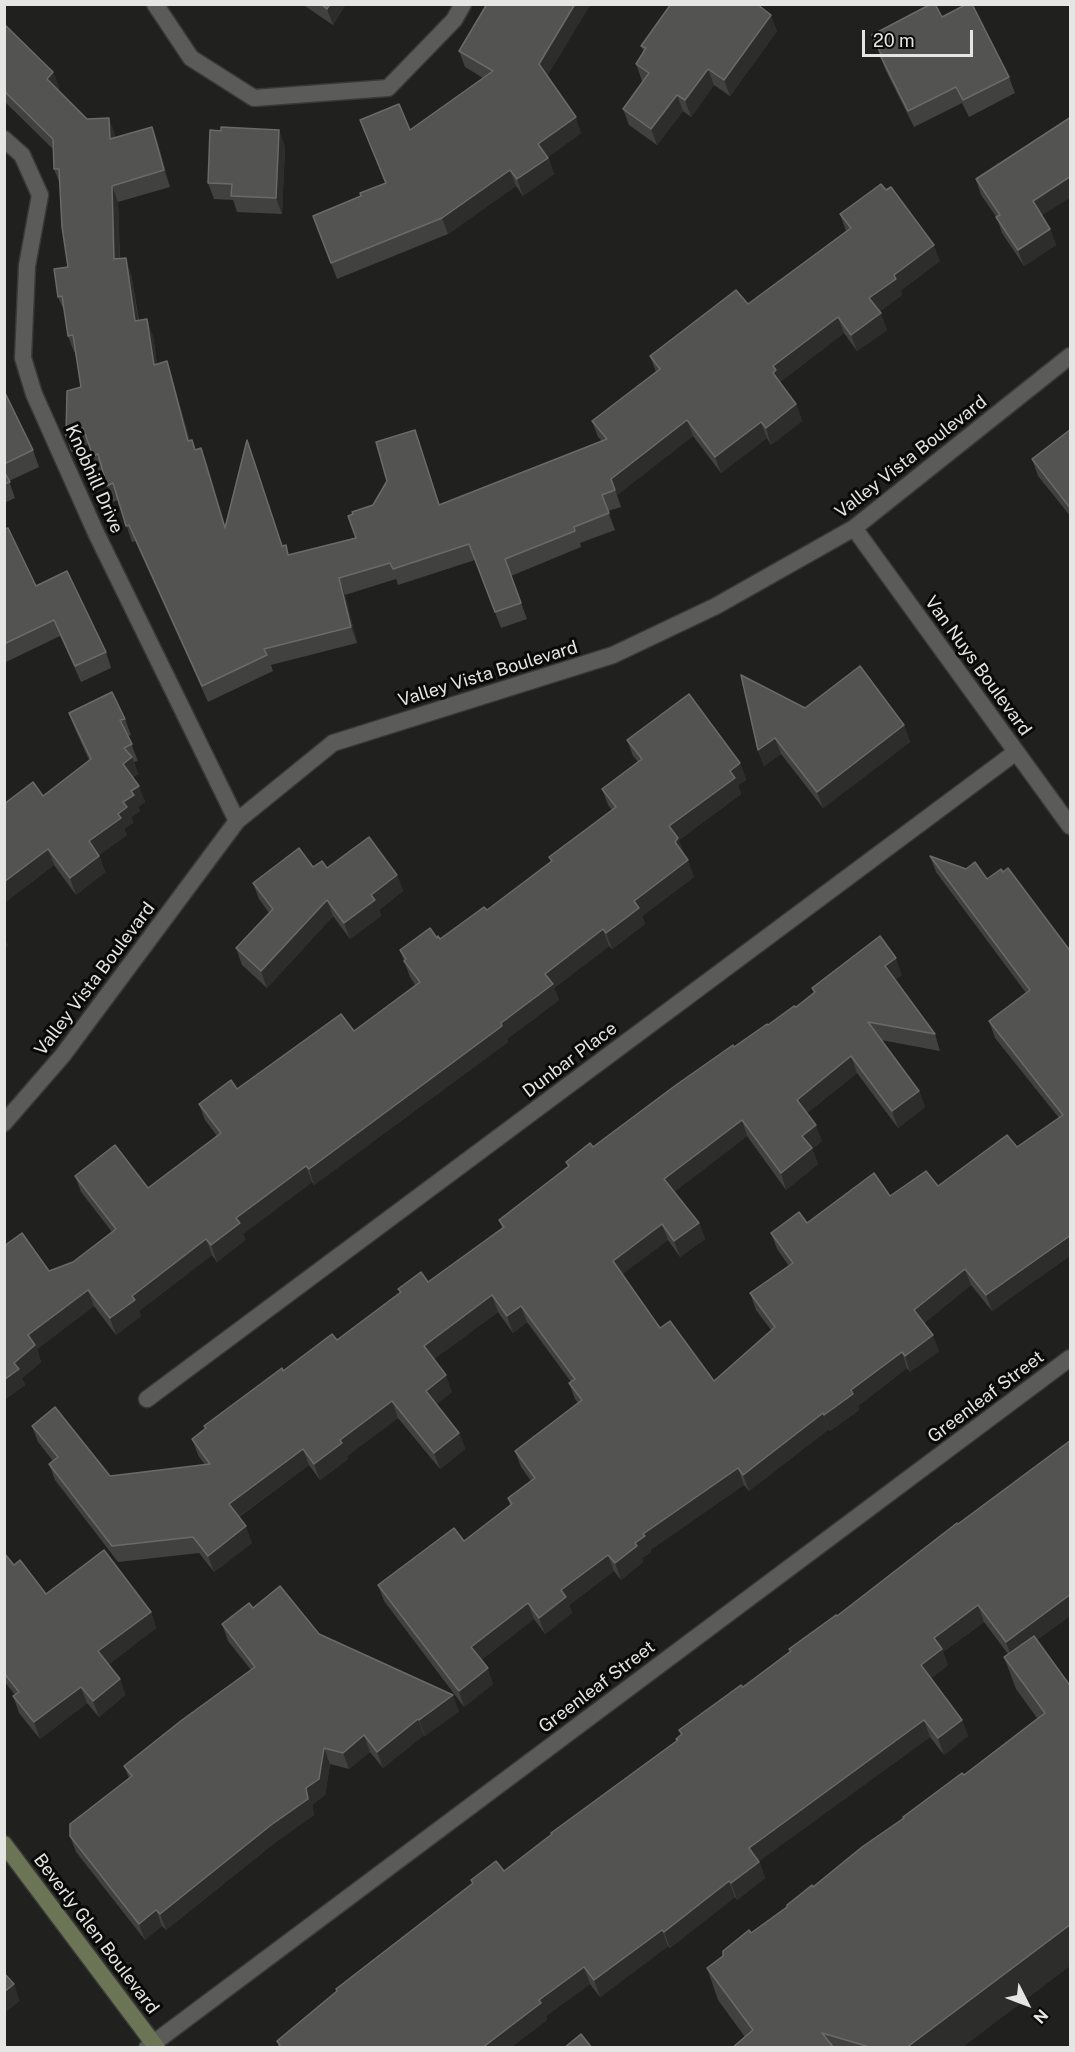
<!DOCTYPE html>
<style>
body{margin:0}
#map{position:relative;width:1075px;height:2052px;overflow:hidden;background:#20201e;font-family:"Public Sans",sans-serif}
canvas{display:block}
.frame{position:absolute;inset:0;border:6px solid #e5e6e4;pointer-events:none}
.north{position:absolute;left:997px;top:1974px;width:60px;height:60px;-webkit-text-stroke:4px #0a0a09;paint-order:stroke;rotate:132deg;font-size:16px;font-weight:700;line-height:24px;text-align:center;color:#e5e6e4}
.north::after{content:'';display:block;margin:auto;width:21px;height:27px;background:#e5e6e4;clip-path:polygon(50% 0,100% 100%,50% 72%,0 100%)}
.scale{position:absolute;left:862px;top:30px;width:111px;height:27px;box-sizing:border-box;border:3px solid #e5e6e4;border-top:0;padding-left:8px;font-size:18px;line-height:21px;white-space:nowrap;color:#e5e6e4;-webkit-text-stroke:4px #0a0a09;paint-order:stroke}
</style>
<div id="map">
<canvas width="1075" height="2052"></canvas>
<div class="frame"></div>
<div class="north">N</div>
<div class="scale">20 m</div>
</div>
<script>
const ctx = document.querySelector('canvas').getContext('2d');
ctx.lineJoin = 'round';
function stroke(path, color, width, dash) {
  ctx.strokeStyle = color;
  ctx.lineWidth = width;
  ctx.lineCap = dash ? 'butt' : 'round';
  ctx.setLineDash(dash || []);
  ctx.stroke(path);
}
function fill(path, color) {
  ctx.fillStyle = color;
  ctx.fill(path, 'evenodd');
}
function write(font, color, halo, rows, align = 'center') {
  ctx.font = font + ' "Public Sans",sans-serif';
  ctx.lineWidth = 6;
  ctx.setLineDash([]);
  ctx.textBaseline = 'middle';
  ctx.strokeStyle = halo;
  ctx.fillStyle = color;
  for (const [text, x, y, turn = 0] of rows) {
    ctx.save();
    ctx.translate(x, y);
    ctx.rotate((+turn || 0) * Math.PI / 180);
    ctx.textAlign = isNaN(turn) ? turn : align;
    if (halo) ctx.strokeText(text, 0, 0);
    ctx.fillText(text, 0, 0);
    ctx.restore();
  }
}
const minor = new Path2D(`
 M155,4L191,58L254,98L388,88L454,20L463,4
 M4,139L22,155L40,195L27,266L23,358L34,394L96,533L237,821
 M854,528L1070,826
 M4,1123L63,1055L237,821L333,743L613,655L716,606L854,528L1070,356
 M147,1399L1016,752
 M147,2048L1070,1358`);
const secondary = new Path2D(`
 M4,1844L157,2048`);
stroke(minor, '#393a38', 19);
stroke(secondary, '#393a38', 19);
stroke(minor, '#5b5c59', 16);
stroke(secondary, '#6b7454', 16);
fill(new Path2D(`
 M302,4H346L333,25Z
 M942,17L1009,77L1015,93L969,117L962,103L914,127L886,71L872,35Z
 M4,24L53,72L59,88L58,90L87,119L115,134V138L152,127L158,143L170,187L118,202L120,259L131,274L139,320L153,336L157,364L167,361L172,377L190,441L192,440L195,450L201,448L207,464L225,526L247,440L282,546L286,545L289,555L356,538L353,514L373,505L415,430L440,505L602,441L598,437L592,421L656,372L650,356L748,304L846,231L840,214L940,261L901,290L902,295L879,312L887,330L857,351L844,333L780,382L782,385L796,404L802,421L771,445L767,438L721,473L693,436L617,495L621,507L608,511L615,530L580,543L581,547L511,576L527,619L501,628L475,560L398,585L396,579L345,595L357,643L271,665L273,671L208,702L135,541L132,542L118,500L113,502L103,471L99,472L89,444L71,452L66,436L81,387L75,352H74L68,336L65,313L58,297L68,267L60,184L54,169V150L4,101Z
 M777,31L730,96L714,85L691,117L683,111L657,145L629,125L623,109L643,81H642L636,64L644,52L641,46Z
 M459,51L547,76L581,133L548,157L554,174L523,196L516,186L448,234L337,279L313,216L361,196L385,183L360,120L410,130L483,78L465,67Z
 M1071,117V197L1042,215L1050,229L1056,245L1024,266L1002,233L997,218L981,195L976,179Z
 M285,146L282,214L237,212L233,200L214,199L208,183Z
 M5,391L33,450L39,467L9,481L15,498L4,503Z
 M1071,429V517L1038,476L1032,459Z
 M4,529L36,586L106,652L111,668L81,682L60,636L4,663Z
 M805,708L904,725L910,742L823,808L781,754L764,766L758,750Z
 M69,713L125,719L131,735L128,736L138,761L134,762L138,774L133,777L145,802L138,807L140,811L131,817L133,823L124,829L127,835L99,855L105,872L76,895L54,865L4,903V804L43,796L89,760L75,729Z
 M627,740L740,763L746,780L738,785L741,794L679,840L684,855L694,877L642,916L645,924L612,949L609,946L554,988L559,1000L507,1039L508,1042L314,1185L312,1182L243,1234L245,1240L217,1262L212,1255L139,1311L141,1316L116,1335L94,1306L37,1349L41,1362L22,1378L25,1385L4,1400V1246L49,1271L73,1262L112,1232L81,1192L75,1176L148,1188L217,1136L205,1120L199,1104L237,1089L354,1031L415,985L410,977L400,950L437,938L440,939L487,910L551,861L549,857L612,810L608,805L602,789L638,762L633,756Z
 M930,856L987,879L1071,952V1255L992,1311L971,1285L924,1323L939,1351L910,1372L907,1368L858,1406L859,1410L830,1431L829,1429L749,1491L744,1485L650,1550L651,1552L642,1558L643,1562L621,1580L614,1571L569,1605L572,1613L545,1634L534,1619L481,1660L493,1684L464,1707L384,1601L378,1585L464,1541L510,1505L508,1498L531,1481L521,1467L515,1451L578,1403L575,1399L569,1383L571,1382L527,1322L513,1333L498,1312L434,1359L452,1392L436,1404L459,1433L465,1449L440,1469L398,1418L347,1456L348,1459L320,1480L309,1465L239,1517L252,1543L214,1572L199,1553L118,1562L55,1480L49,1464L53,1461L38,1442L32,1426L110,1476L205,1465L198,1455L192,1439L205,1429L204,1426L283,1371L337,1340L400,1293L398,1289L428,1282L502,1228L499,1220L568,1166L566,1162L593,1147L734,1047L796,1007L814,993L812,988L902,975L895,980L935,1034L940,1051L881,1040L919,1091L925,1107L898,1128L857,1073L807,1113L822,1141L812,1149L818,1164L786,1190L747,1136L674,1192L699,1223L705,1239L680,1257L668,1240L622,1274L660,1328L714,1381L771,1330L756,1310L750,1293L789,1266L777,1249L771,1233L807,1223L890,1196L938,1186L1017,1147L1059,1118L995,1038L989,1021L1026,993L936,872Z
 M313,867L397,875L403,891L379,910L381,916L350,939L333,916L267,988L242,965L236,948L269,913L259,899L253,883Z
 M1071,1440V1615L1037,1640L1071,1687V1965L961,2048H732L745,2037L718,2000L707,1968L751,1933L964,1775L1037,1718L1016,1689L1004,1657L1008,1654L984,1622L943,1652L948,1665L931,1678L962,1720L968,1736L944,1755L930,1737L759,1861L765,1878L737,1900L735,1897L670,1948L668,1946L600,1997L590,1984L546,2016L547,2020L510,2048H277L279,2046L277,2041L337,1992L336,1989L472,1884L471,1880L504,1871L677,1741L676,1739L681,1735L679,1730L743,1687L790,1652L789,1649L837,1616L958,1524Z
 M4,1553L14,1565L46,1594L151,1612L156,1628L108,1665L120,1679L125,1695L99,1717L87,1703L40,1739L19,1713L13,1696L15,1695L4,1681Z
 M253,1608L319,1634L459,1711L425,1736L424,1735L383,1768L370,1752L349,1769L330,1764L325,1795L312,1805L314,1815L277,1841L166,1930L162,1926L145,1940L76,1852L70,1836L129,1778L124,1766L251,1670L228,1641L222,1624Z`), '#41423f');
fill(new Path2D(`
 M330,4H346L333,25L327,9Z
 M575,4H591L545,80L539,64Z
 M771,15L777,31L730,96L724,80Z
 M708,69L714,85L691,117L685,100Z
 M53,72L59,88L53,95L47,79Z
 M677,95L683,111L657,145L651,129Z
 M576,117L581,133L544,160L538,144Z
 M109,118L115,134L116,155L110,139Z
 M152,127L158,143L170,187L164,170Z
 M279,130L285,146L282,214L276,198Z
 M548,158L554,174L523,196L517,179Z
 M510,170L516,186L448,234L442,218Z
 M1071,176V197L1039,217L1033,201Z
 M112,186L118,202L120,276L114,259Z
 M1050,229L1056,245L1024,266L1018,250Z
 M934,245L940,261L901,290L902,295L875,315L869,298L894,275Z
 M126,258L131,274L141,337L135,321Z
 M881,313L887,330L857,351L851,335Z
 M838,317L844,333L780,382L782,386L773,373V366Z
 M147,319L153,336L160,381L154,365Z
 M167,361L172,377L194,458L188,441Z
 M796,404L802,421L771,445L766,428Z
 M687,420L693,436L617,495L611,479Z
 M761,422L767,438L721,473L715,457Z
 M247,440L253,457L288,563L282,546Z
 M201,448L207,464L231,544L225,528Z
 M339,578L345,595L357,643L351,627Z
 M904,725L910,742L823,808L817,792Z
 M775,738L781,754L764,766L758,750Z
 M132,757L138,774L129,780L123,764Z
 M740,763L746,780L738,785L741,794L679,840L684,855L681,858L669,826L730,771Z
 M139,786L145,802L138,807L140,811L131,817L133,823L124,829L127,835L95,858L89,841L118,814L123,802L131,791Z
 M48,849L54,865L4,903V882Z
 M99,856L105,872L76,895L70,878Z
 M688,860L694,877L642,916L645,924L612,949L606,933L634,901Z
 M397,875L403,891L379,910L381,916L350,939L344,923L371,895Z
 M327,900L333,916L267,988L261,971Z
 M603,929L609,946L554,988L559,1000L507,1039L508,1042L314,1185L309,1169L501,1023L545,974Z
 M4,935L8,946L4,949Z
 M896,958L902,975L891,983L885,966Z
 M851,1056L857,1073L802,1117L797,1100Z
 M919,1091L925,1107L898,1128L892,1111Z
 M742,1120L747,1136L670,1195L664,1179Z
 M816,1125L822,1141L812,1149L818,1164L786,1190L781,1173L802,1136Z
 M306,1166L312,1182L243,1234L245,1240L217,1262L211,1245L236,1218Z
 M699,1223L705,1239L680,1257L674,1241Z
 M662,1224L668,1240L619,1277L613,1261Z
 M1071,1235V1255L992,1311L986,1295Z
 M206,1239L212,1255L139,1311L141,1316L116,1335L110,1318L132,1296Z
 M965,1269L971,1285L920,1326L914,1310Z
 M88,1290L94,1306L37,1349L41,1362L22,1378L25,1385L4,1400V1380L14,1363L28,1335Z
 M492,1295L498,1312L430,1362L424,1346Z
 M521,1306L527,1322L513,1333L507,1316Z
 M933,1335L939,1351L910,1372L905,1356Z
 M902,1352L907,1368L858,1406L859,1410L830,1431L824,1415L851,1390Z
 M446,1375L452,1392L432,1407L426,1391Z
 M392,1401L398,1418L347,1456L348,1459L320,1480L314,1464L340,1440Z
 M823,1413L829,1429L749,1491L743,1475Z
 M459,1433L465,1449L440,1469L434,1453Z
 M303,1449L309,1465L234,1520L229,1504Z
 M738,1468L744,1485L650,1550L651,1552L642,1558L643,1562L621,1580L615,1563L643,1534Z
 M246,1526L252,1543L214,1572L208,1556Z
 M608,1555L614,1571L569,1605L572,1613L545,1634L539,1618L561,1590Z
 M1071,1594V1615L1012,1658L1006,1642Z
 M528,1603L534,1619L477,1663L471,1647Z
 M978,1605L984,1622L943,1652L948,1665L927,1682L921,1665L934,1638Z
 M151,1612L156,1628L104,1668L98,1651Z
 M488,1668L493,1684L464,1707L459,1691Z
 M120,1679L125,1695L99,1717L93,1701Z
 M81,1687L87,1703L40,1739L34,1722Z
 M453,1695L459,1711L425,1736L419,1720Z
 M418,1719L424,1735L383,1768L377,1752Z
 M924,1720L930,1737L755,1864L749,1848Z
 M962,1720L968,1736L944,1755L938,1738Z
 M364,1735L370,1752L349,1769L343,1753Z
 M324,1748L330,1764L325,1795L312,1805L314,1815L277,1841L166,1930L160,1914L306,1788Z
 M759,1862L765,1878L737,1900L731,1883Z
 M729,1881L735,1897L670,1948L664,1932Z
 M156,1910L162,1926L145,1940L139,1924Z
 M1071,1924V1965L961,2048H906Z
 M662,1930L668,1946L600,1997L594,1980Z
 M584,1967L590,1984L546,2016L547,2020L510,2048H482L539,2000Z
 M14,1984L20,2001L4,2013V1992Z`), '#2d2d2b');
const building = new Path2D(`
 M321,4H330L327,9Z
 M487,4H575L539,64L576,117L538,144L548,158L517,179L510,170L442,218L331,263L313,216L361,196L360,193L386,183L360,120L399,104L410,130L493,71L459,51Z
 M671,4H757L771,15L724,80L708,69L685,100L677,95L651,129L623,109L649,73L636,64L646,48L641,46Z
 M931,4H935L942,17L967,4H972L1009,77L963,100L956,87L908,111L880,55L881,54L872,35Z
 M4,24L53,72L47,79L87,119L109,118L110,139L152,127L164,170L112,186L114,259L126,258L135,321L147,319L154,365L167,361L188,441L192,440L195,450L201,448L225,528L247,440L282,546L286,545L288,555L356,538L348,516L353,514L352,512L373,505L387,481L376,442L415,430L439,505L607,439L592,421L660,369L650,356L736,290L748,304L851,228L840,214L881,184L886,190L891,187L934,245L894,275L896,279L869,298L881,313L851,335L838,317L773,366L776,370L773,373L796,404L766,428L761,422L715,457L687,420L611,479L615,490L602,495L609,513L574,527L575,531L505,559L521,603L495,612L469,544L393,569L390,563L339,578L351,627L264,649L267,655L202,686L129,525L126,526L113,483L107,486L98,454L93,456L83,428L66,436L67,391L81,387L73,335L68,336L62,296L58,297L54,269L68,267L62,227L59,169H54L53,139L4,91Z
 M1071,117V176L1033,201L1050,229L1018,250L996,217L1000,215L976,179Z
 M221,127L279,130L276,198L231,196L232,184L208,183L210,130L221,131Z
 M4,391L33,450L4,464Z
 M1071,429V509L1032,459Z
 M4,471L10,482L4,484Z
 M8,528L36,586L67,571L106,652L75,666L54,620L4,644V529Z
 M860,666L904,725L817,792L775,738L758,750L741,675L805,708Z
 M112,692L125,719L120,720L132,744L124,748L132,757L123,764L139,786L131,791L134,795L123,802L127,807L118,814L121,818L89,841L99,856L70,878L48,849L4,882V804L33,782L43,796L91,759L69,713Z
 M689,694L740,763L730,771L735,778L669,826L678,838L675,842L688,860L634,901L639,908L606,933L603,929L545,974L553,984L501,1023L502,1026L309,1169L306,1166L236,1218L240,1223L211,1245L206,1239L132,1296L135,1300L110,1318L88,1290L28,1335L35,1345L14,1363L19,1369L4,1380V1246L22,1233L49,1271L73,1262L116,1229L75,1176L115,1145L148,1188L221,1133L199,1104L231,1080L237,1089L341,1014L354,1031L420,982L404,961L406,959L400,950L430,928L437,938L438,936L440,939L484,907L487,910L552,861L549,857L616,807L602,789L642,759L627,740Z
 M369,837L397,875L371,895L375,900L344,923L327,900L261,971L236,948L273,909L253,883L299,848L313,867L322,861L327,868Z
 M930,856L966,869L975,862L987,879L1001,869L1003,872L1008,868L1071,952V1235L986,1295L965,1269L914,1310L933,1335L905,1356L902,1352L851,1390L853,1394L824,1415L823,1413L743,1475L738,1468L643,1534L645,1536L635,1543L637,1546L615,1563L608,1555L561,1590L566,1597L539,1618L528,1603L471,1647L488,1668L459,1691L378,1585L454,1528L464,1541L512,1504L508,1498L535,1478L515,1451L582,1400L569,1383L575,1379L521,1306L507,1316L492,1295L424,1346L446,1375L426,1391L459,1433L434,1453L392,1401L340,1440L342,1443L314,1464L303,1449L229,1504L246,1526L208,1556L193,1537L112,1546L49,1464L58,1457L32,1426L55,1407L110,1476L210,1464L192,1439L206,1428L204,1426L282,1368L283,1371L332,1334L337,1340L401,1292L398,1289L421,1272L428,1282L504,1227L499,1220L569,1166L566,1162L590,1143L593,1147L676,1085L733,1045L734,1047L767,1024L768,1025L794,1006L796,1007L815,992L812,988L880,936L896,958L885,966L935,1034L868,1022L919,1091L892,1111L851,1056L797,1100L816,1125L802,1136L812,1148L781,1173L742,1120L664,1179L699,1223L674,1241L662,1224L613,1261L660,1328L670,1321L714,1381L775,1327L750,1293L793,1263L771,1233L799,1212L807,1223L874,1173L890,1196L926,1171L938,1186L1007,1135L1017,1147L1063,1115L989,1021L1030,990Z
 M1071,1440V1594L1006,1642L978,1605L934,1638L942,1649L921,1665L962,1720L938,1738L924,1720L749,1848L759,1862L731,1883L729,1881L664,1932L662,1930L594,1980L584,1967L539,2000L541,2003L482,2048H277L280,2045L277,2041L337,1991L336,1989L473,1883L471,1880L496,1861L504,1871L552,1834L551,1833L678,1740L676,1739L682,1734L679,1730L741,1685L743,1687L791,1651L789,1649L836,1615L837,1616L957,1523L958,1524Z
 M104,1550L151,1612L98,1651L120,1679L93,1701L81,1687L34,1722L13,1696L19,1692L4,1673V1553L14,1565L20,1560L46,1594Z
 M280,1586L319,1634L453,1695L419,1720L418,1719L377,1752L364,1735L343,1753L324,1748L319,1779L306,1788L308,1799L271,1825L160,1914L156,1910L139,1924L70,1836V1824L132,1776L124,1766L182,1720L255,1667L222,1624L249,1603L253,1608Z
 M1034,1636L1071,1687V1924L906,2048H873L822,2033L834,2048H732L753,2030L707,1968L723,1956V1951L749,1930L751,1933L787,1907V1905L812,1885L813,1887L862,1847L904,1818L903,1817L962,1773L964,1775L1045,1713L1004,1657Z
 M4,1973L14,1984L4,1992Z
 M581,2034L592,2048H564Z`);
fill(building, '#535451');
stroke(building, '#6a6b68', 1.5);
write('18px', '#e5e6e4', '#0a0a09', [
 ["Valley Vista Boulevard",911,457,-38],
 ["Knobhill Drive",94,479,66],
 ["Van Nuys Boulevard",978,666,54],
 ["Valley Vista Boulevard",488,674,-17],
 ["Valley Vista Boulevard",95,979,-53],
 ["Dunbar Place",570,1060,-37],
 ["Greenleaf Street",986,1397,-37],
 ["Greenleaf Street",597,1687,-37],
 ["Beverly Glen Boulevard",96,1934,53]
]);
</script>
